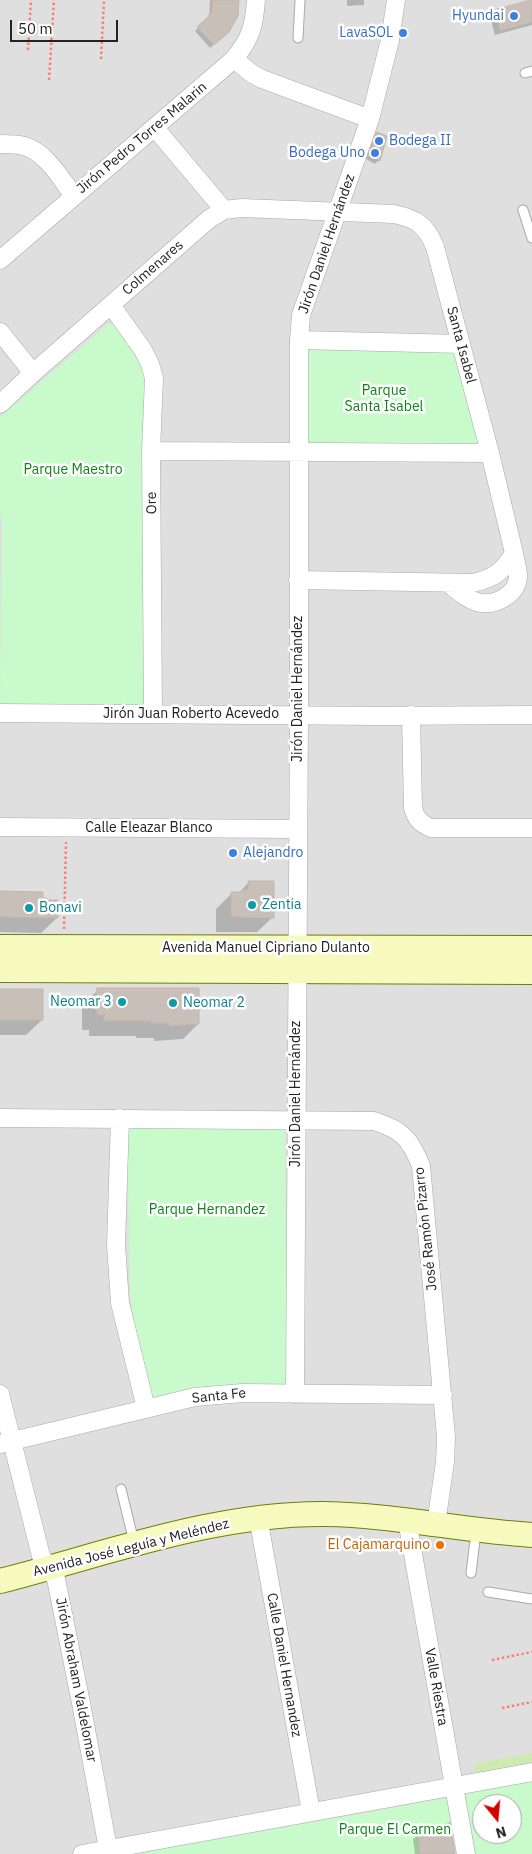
<!DOCTYPE html>
<meta charset="utf-8">
<style>
body{margin:0}
#map{position:relative;width:532px;height:1854px;overflow:hidden;background:#f2efe9;font-family:"IBM Plex Sans",sans-serif}
canvas{display:block}
.north{position:absolute;left:472px;top:1794px;width:50px;height:50px;box-sizing:border-box;background:#fff;border:1px solid #a7a7a7;border-radius:50%;rotate:163deg;font-size:14px;font-weight:700;line-height:20px;text-align:center;color:#222}
.north::after{content:'';display:block;margin:auto;width:18px;height:22px;background:#d40000;clip-path:polygon(50% 0,100% 100%,50% 72%,0 100%)}
.scale{position:absolute;left:10px;top:20px;width:108px;height:22px;box-sizing:border-box;border:2px solid #222;border-top:0;padding-left:6px;font-size:15px;line-height:18px;white-space:nowrap;color:#222;-webkit-text-stroke:4px #fff;paint-order:stroke}
</style>
<div id="map">
<canvas width="532" height="1854"></canvas>
<div class="north">N</div>
<div class="scale">50 m</div>
</div>
<script>
const ctx = document.querySelector('canvas').getContext('2d');
ctx.lineJoin = 'round';
function fill(path, color) {
  ctx.fillStyle = color;
  ctx.fill(path, 'evenodd');
}
function stroke(path, color, width, dash) {
  ctx.strokeStyle = color;
  ctx.lineWidth = width;
  ctx.lineCap = dash ? 'butt' : 'round';
  ctx.setLineDash(dash || []);
  ctx.stroke(path);
}
function write(font, color, halo, rows, align = 'center') {
  ctx.font = font + ' "IBM Plex Sans",sans-serif';
  ctx.lineWidth = 5;
  ctx.setLineDash([]);
  ctx.textBaseline = 'middle';
  ctx.strokeStyle = halo;
  ctx.fillStyle = color;
  for (const [text, x, y, turn = 0] of rows) {
    ctx.save();
    ctx.translate(x, y);
    ctx.rotate((+turn || 0) * Math.PI / 180);
    ctx.textAlign = isNaN(turn) ? turn : align;
    if (halo) ctx.strokeText(text, 0, 0);
    ctx.fillText(text, 0, 0);
    ctx.restore();
  }
}
fill(new Path2D(`
 M0,0H532V1854H0ZM482,1804H512V1834H482Z`), '#e0dfdf');
fill(new Path2D(`
 M532,1753V1766L476,1776L474,1764Z`), '#cdebb0');
fill(new Path2D(`
 M108,324H115L137,351L148,380L144,705L0,704L2,523L0,510V417Z
 M306,350L454,353L480,446L305,445Z
 M127,1126L285,1127L287,1385L191,1391L152,1397L134,1323L130,1294Z
 M532,1782V1854H476L465,1794ZM482,1804H512V1834H482Z
 M447,1798L452,1823L418,1833L420,1854H135Z`), '#c8facc');
fill(new Path2D(`
 M210,0H238L224,36L210,48L195,31L205,21L209,15Z
 M347,0H364V5L347,6Z
 M532,2V25L495,35L490,16L496,11Z
 M377,134L379,160L375,164L366,159L374,137Z
 M249,882L273,917L257,932H216V909L231,894H238Z
 M0,892L42,899L57,918L41,933L0,932Z
 M0,990L42,1020L26,1035H0Z
 M98,990L198,1024L183,1039L154,1041V1038H136V1036H89V1030H82V1005Z
 M419,1834L453,1854H415L413,1839Z`), '#0003');
const building = new Path2D(`
 M213,0H239L238,16L229,32L214,45L197,27L208,17L212,10Z
 M532,0V22L500,31L495,10Z
 M377,132L387,136L380,161L368,156Z
 M249,881H274V918L231,917V892H242V890H248Z
 M0,891L43,892V898H46V900H58V918L0,917Z
 M97,988H199V1024L169,1026V1023H151V1021H104V1015H97Z
 M0,989H43V1020H0Z
 M450,1823L455,1854H420L418,1833Z`);
fill(building, '#c7bfb8');
stroke(building, '#c4b6ab', 1);
const lane = new Path2D(`
 M298,38L300,0
 M525,73L532,71
 M523,210L532,238
 M121,1489L134,1542
 M471,1573L476,1532
 M488,1592L532,1599`);
const street = new Path2D(`
 M234,59L251,73L262,79L370,119
 M155,128L224,210
 M0,144C8,144 17,144 24,146C46,152 61,179 74,196
 M0,260L234,59C251,38 254,27 256,0
 M111,305L143,350L150,364L154,378L151,451L153,714
 M0,332L33,373
 M299,340L461,344
 M0,404L33,373L209,219L224,210L242,208L394,214C417,219 426,225 435,247L490,453L514,553C503,572 493,579 472,583L298,580
 M151,451L490,453
 M448,583C457,590 466,599 477,602C494,607 518,595 518,576C518,569 515,560 514,553
 M0,713L377,716L532,715
 M411,715L413,808C416,819 420,823 431,828H532
 M0,827L297,829
 M0,1118L374,1121C402,1130 410,1138 421,1166L446,1437L445,1462L436,1524
 M120,1118L116,1245L120,1303L146,1408
 M0,1394L41,1556L56,1579L81,1703L109,1854
 M295,1394L299,715V340L301,315L370,119L390,40L396,0
 M0,1444L195,1397L242,1393L443,1395
 M258,1517L311,1812
 M407,1520L466,1854
 M82,1854L532,1772`);
const secondary = new Path2D(`
 M0,947L532,948
 M0,970L532,972
 M0,1581C106,1554 215,1513 325,1514C395,1515 463,1531 532,1535`);
stroke(lane, '#a9a9a9', 11);
stroke(street, '#a9a9a9', 19);
stroke(secondary, '#707d05', 26);
stroke(new Path2D(`
 M28,50L31,0
 M101,59L104,0
 M49,80L54,0
 M64,929L66,842
 M492,1660L532,1652
 M502,1708L532,1702`), '#fa8072', 2.5, [2.5, 2.5]);
stroke(lane, '#fff', 9);
stroke(street, '#fff', 18);
stroke(secondary, '#f7fabf', 24);
for (const [x, y, r, color] of [
 [514,16,5,"#3f7fe0"],
 [403,33,5,"#3f7fe0"],
 [379,141,5,"#3f7fe0"],
 [375,153,5,"#3f7fe0"],
 [233,853,5,"#3f7fe0"],
 [252,905,5,"#0f9aa8"],
 [29,908,5,"#0f9aa8"],
 [122,1002,5,"#0f9aa8"],
 [173,1003,5,"#0f9aa8"],
 [440,1545,5,"#e8710a"]
]) {
  const dot = new Path2D();
  dot.arc(x, y, r, 0, 2 * Math.PI);
  ctx.fillStyle = color;
  ctx.fill(dot);
  stroke(dot, '#fff', 2);
}
write('14px', '#366cbe', '#fff', [
 ["Hyundai",504,16],
 ["LavaSOL",393,33],
 ["Bodega II",389,141,"left"],
 ["Bodega Uno",365,153],
 ["Alejandro",243,853,"left"]
], 'right');
write('14px', '#222', '#fff', [
 ["Jirón Pedro Torres Malarin",142,138,-40],
 ["Jirón Daniel Hernández",327,244,-71],
 ["Colmenares",153,268,-41],
 ["Santa Isabel",461,345,75],
 ["Ore",152,503,-91],
 ["Jirón Daniel Hernández",298,689,-90],
 ["Jirón Juan Roberto Acevedo",191,714],
 ["Calle Eleazar Blanco",149,828],
 ["Avenida Manuel Cipriano Dulanto",266,948],
 ["Jirón Daniel Hernández",296,1094,-90],
 ["José Ramón Pizarro",426,1229,-96],
 ["Santa Fe",219,1396,-6],
 ["Avenida José Leguía y Meléndez",131,1548,-14],
 ["Calle Daniel Hernandez",284,1665,80],
 ["Jirón Abraham Valdelomar",76,1680,79],
 ["Valle Riestra",436,1687,80]
]);
write('14px', '#0c8416', '#fff', [
 ["Parque",384,391],
 ["Santa Isabel",384,407],
 ["Parque Maestro",73,470],
 ["Parque Hernandez",207,1210],
 ["Parque El Carmen",395,1830]
]);
write('14px', '#0d838f', '#fff', [
 ["Zentia",262,905],
 ["Bonavi",39,908],
 ["Neomar 3",112,1002,"right"],
 ["Neomar 2",183,1003]
], 'left');
write('14px', '#c56008', '#fff', [
 ["El Cajamarquino",430,1545]
], 'right');
</script>
